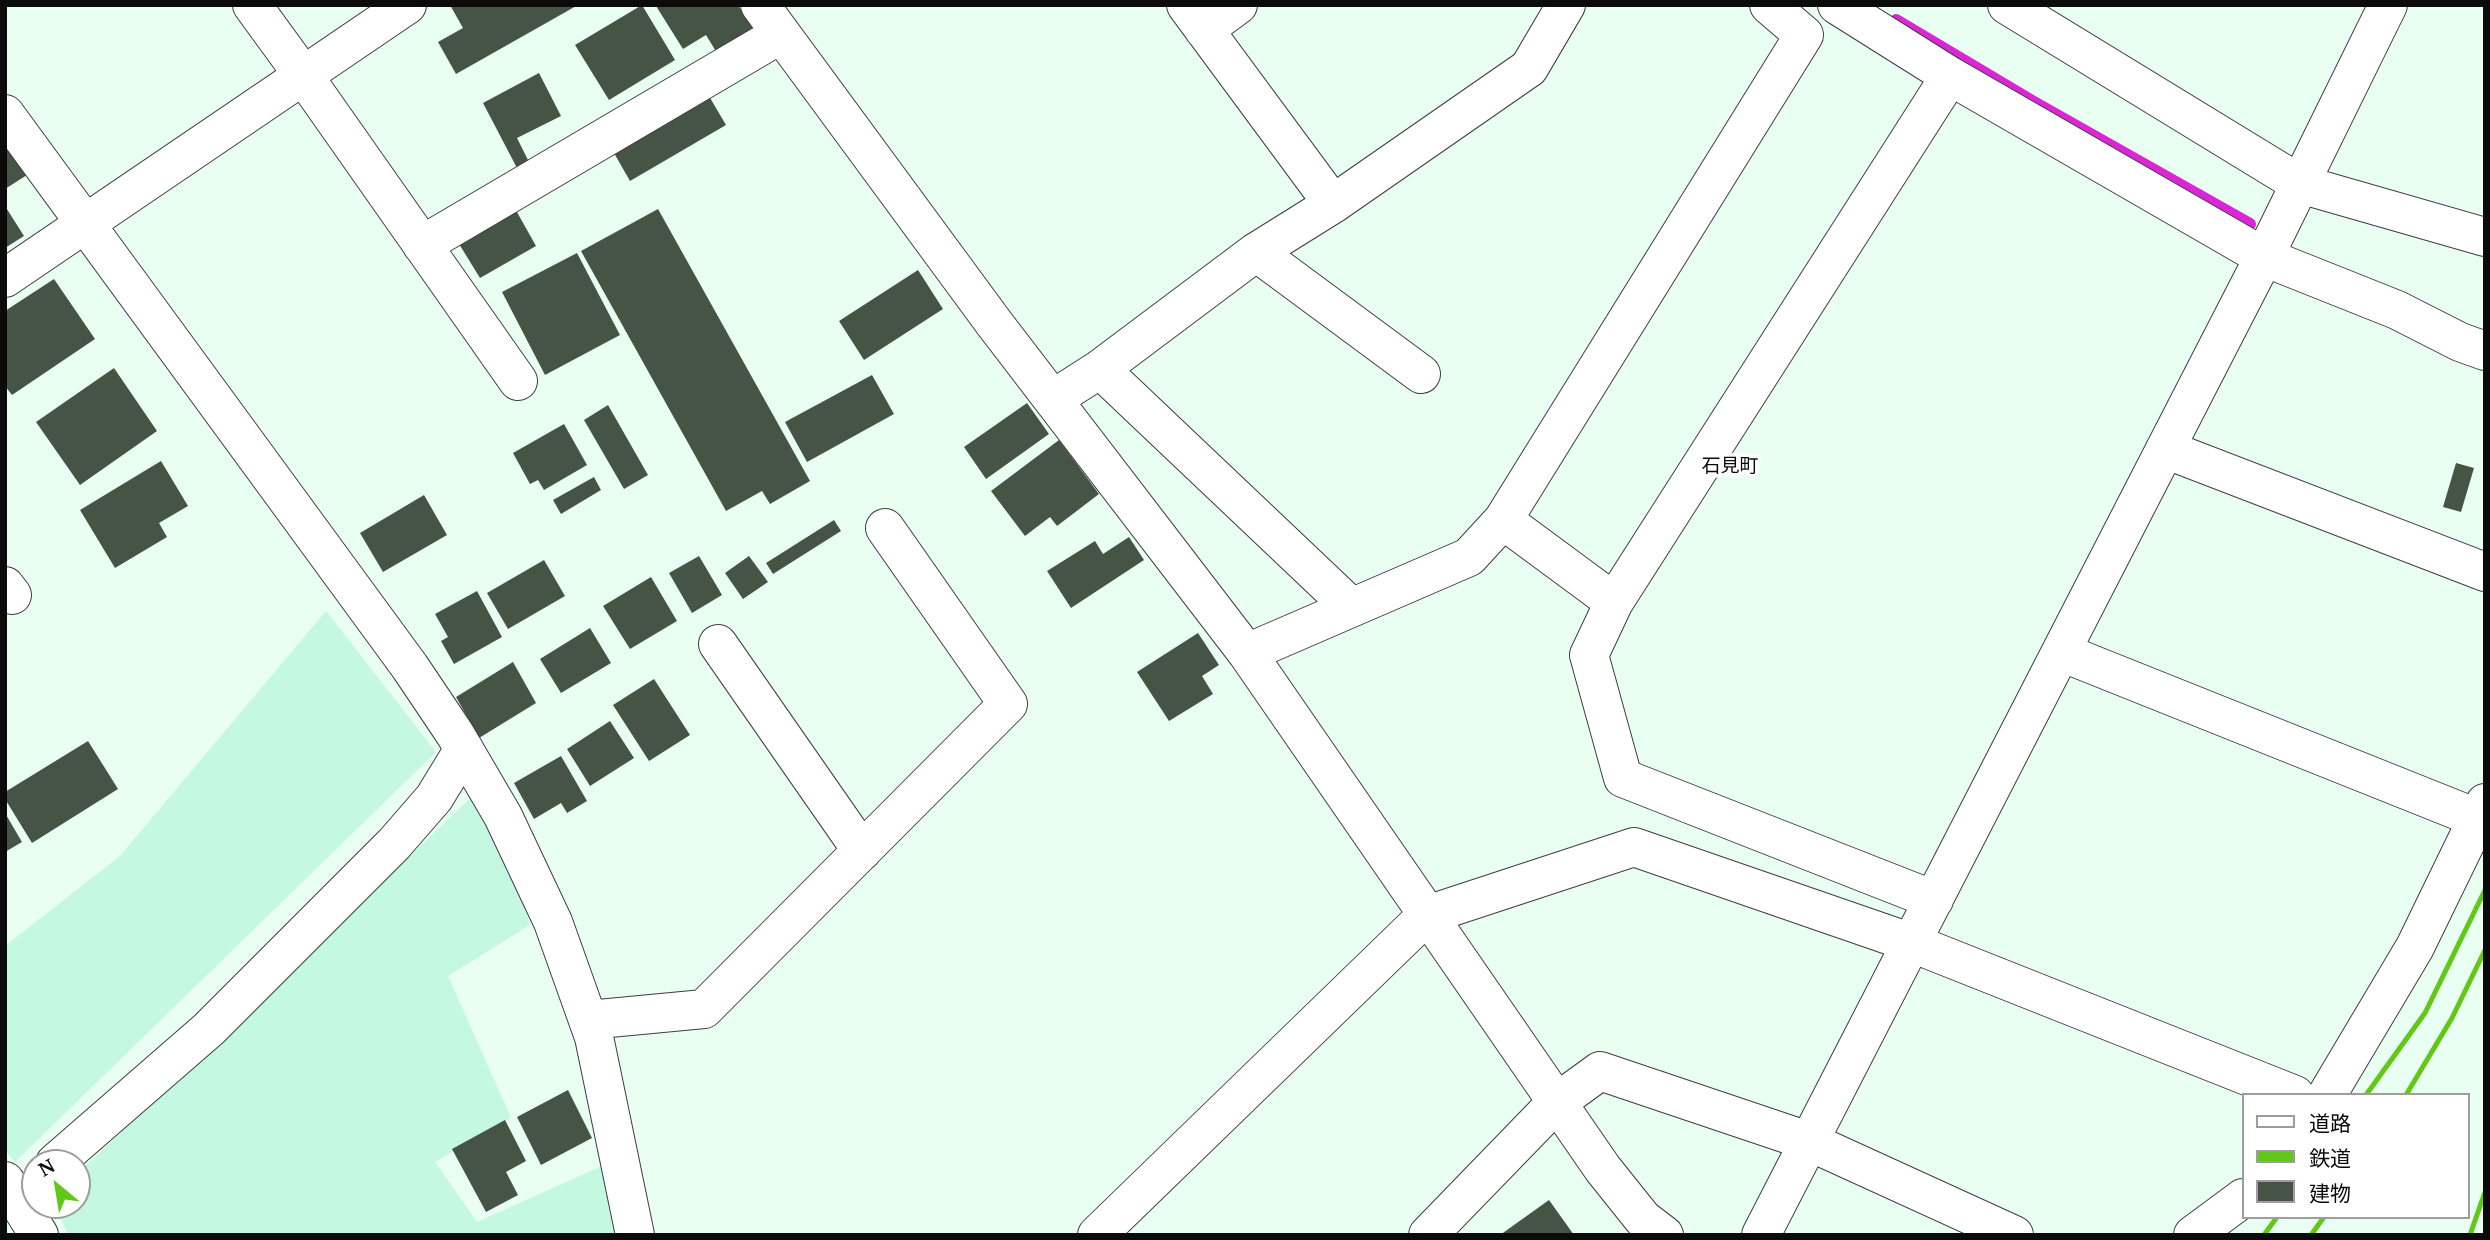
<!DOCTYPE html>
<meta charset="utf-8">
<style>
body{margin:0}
#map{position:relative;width:2490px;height:1240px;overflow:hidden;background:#e8fff2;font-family:"Noto Serif","Noto Sans JP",serif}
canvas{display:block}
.frame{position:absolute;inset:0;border:7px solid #0b0b0b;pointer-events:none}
.legend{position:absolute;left:2242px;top:1093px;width:228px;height:126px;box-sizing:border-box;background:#fff;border:2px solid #9d9d9d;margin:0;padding:9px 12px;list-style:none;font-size:21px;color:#0b0b0b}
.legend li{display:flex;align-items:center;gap:14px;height:35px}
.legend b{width:35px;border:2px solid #9d9d9d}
.north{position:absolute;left:21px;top:1149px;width:70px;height:70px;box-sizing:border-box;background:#fff;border:2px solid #9d9d9d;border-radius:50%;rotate:330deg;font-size:19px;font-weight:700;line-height:28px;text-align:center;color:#0b0b0b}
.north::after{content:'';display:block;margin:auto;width:24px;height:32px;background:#61c815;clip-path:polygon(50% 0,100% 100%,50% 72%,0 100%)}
</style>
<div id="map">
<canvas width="2490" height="1240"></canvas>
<div class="frame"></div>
<ul class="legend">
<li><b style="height:9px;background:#fff"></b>道路</li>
<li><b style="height:9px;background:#61c815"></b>鉄道</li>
<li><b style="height:19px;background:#465446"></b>建物</li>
</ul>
<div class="north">N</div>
</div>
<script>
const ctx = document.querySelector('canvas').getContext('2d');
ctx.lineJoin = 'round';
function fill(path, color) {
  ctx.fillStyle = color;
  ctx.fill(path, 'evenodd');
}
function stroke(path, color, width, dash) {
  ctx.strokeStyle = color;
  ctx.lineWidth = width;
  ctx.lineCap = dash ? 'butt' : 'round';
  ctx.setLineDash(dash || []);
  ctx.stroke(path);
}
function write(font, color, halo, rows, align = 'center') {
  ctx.font = font + ' "Noto Serif","Noto Sans JP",serif';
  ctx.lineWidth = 7;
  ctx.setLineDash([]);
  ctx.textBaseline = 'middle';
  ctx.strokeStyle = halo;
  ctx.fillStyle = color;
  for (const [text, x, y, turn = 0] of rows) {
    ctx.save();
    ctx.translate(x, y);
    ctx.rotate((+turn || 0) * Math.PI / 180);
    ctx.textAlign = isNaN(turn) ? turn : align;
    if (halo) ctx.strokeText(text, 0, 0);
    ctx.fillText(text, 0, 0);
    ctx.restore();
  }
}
fill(new Path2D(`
 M326,611L436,752L15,1162L5,1150V946L120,856Z
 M484,785L530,925L448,976L511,1118L435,1162L477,1222L602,1166L615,1235H68L55,1205H77V1174Z`), '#c5f8e1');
stroke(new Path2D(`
 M1896,20L2032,101L2250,224`), '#db26d7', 12);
fill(new Path2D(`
 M450,5H578L456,74L438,42L463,28Z
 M642,5L675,60L609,100L575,45Z
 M658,5H738L756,34L720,58L706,35L683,49L656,6Z
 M539,73L561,116L517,138L529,162L517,168L483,103Z
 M706,91L726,125L630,181L610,146Z
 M5,141L27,175L5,189Z
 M513,205L536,246L480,278L456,239Z
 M5,206L24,236L5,248Z
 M658,209L810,481L770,504L762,491L726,511L581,251Z
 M577,253L620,335L545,375L502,292Z
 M918,270L943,309L864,360L839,321Z
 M54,279L95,339L12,395L5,386V311Z
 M114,368L157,431L80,485L36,422Z
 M872,375L894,414L807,462L785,422Z
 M1027,403L1049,434L986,479L964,447Z
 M608,405L648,475L624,489L584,420Z
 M564,424L587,465L544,490L538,480L530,484L513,453Z
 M1059,440L1099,494L1057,526L1050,517L1025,536L991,491Z
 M161,461L188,506L159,523L167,537L115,568L80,510Z
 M2456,463L2474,468L2461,512L2443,507Z
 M594,477L601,490L561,514L553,500Z
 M424,495L447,535L383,572L360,533Z
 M834,520L841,531L773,574L766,563Z
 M1129,537L1144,560L1071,608L1047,571L1095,541L1103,554Z
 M699,556L722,595L692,613L669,573Z
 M749,556L768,582L743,599L725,573Z
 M544,560L565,596L508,629L487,593Z
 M651,577L677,621L630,649L603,606Z
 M477,591L502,637L454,664L441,641L448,637L435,614Z
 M590,628L611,663L561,693L540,659Z
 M1198,633L1219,665L1202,676L1213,694L1169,721L1137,672Z
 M513,662L536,703L479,738L456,697Z
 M654,679L690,735L649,761L613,705Z
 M610,721L634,758L590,786L567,749Z
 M88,741L118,789L32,843L5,799V792Z
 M561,756L587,801L567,813L561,803L534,819L514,783Z
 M5,813L22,842L5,852Z
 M568,1090L592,1138L541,1165L517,1117Z
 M505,1120L526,1161L506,1172L518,1195L486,1212L452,1149Z
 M1549,1200L1574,1235H1500Z`), '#465446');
const minor = new Path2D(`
 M252,5L303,75L518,381
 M760,5L994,323L1247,653L1603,1169L1643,1219L1664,1235
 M1186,5L1333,204
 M1837,5L1950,76L2264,257L2397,310L2460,342L2485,351
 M2007,5L2300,184L2485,237
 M1204,30L1238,5
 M5,114L410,667L455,734L503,816L553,922L594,1037L635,1235
 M422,245L781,34
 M1256,252L1421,374
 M5,278L407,5
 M1100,369L1351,607
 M1053,399L1100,369L1256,252L1333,204L1529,68L1566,5
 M2165,449L2485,572
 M1503,520L1614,602L1589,655L1623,778L1934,900
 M5,586L12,595
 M1614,602L1950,76
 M718,644L862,851
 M2061,652L2479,819
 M1247,653L1469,557L1503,520L1804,35L1769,5
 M588,1020L704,1009L1008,704L885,528
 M2327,1095L2415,947L2485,803
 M55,1163L209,1029L394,844L434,798L464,749
 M5,1181L39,1235
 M1097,1235L1427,915L1634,847L1912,943L2295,1095
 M1428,1235L1556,1103L1600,1071L1808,1141L2014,1235
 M1761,1235L2264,257L2388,5
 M2193,1235L2243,1198`);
stroke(minor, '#3e3e3e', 40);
stroke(minor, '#fff', 38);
stroke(new Path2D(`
 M2366,1095L2425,1013L2485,890
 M2406,1095L2452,1018L2485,950
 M2264,1235L2277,1217
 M2311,1235L2324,1217
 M2470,1235L2485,1192`), '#61c815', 5);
write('19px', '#0b0b0b', '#fff', [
 ["石見町",1730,467]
]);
</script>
